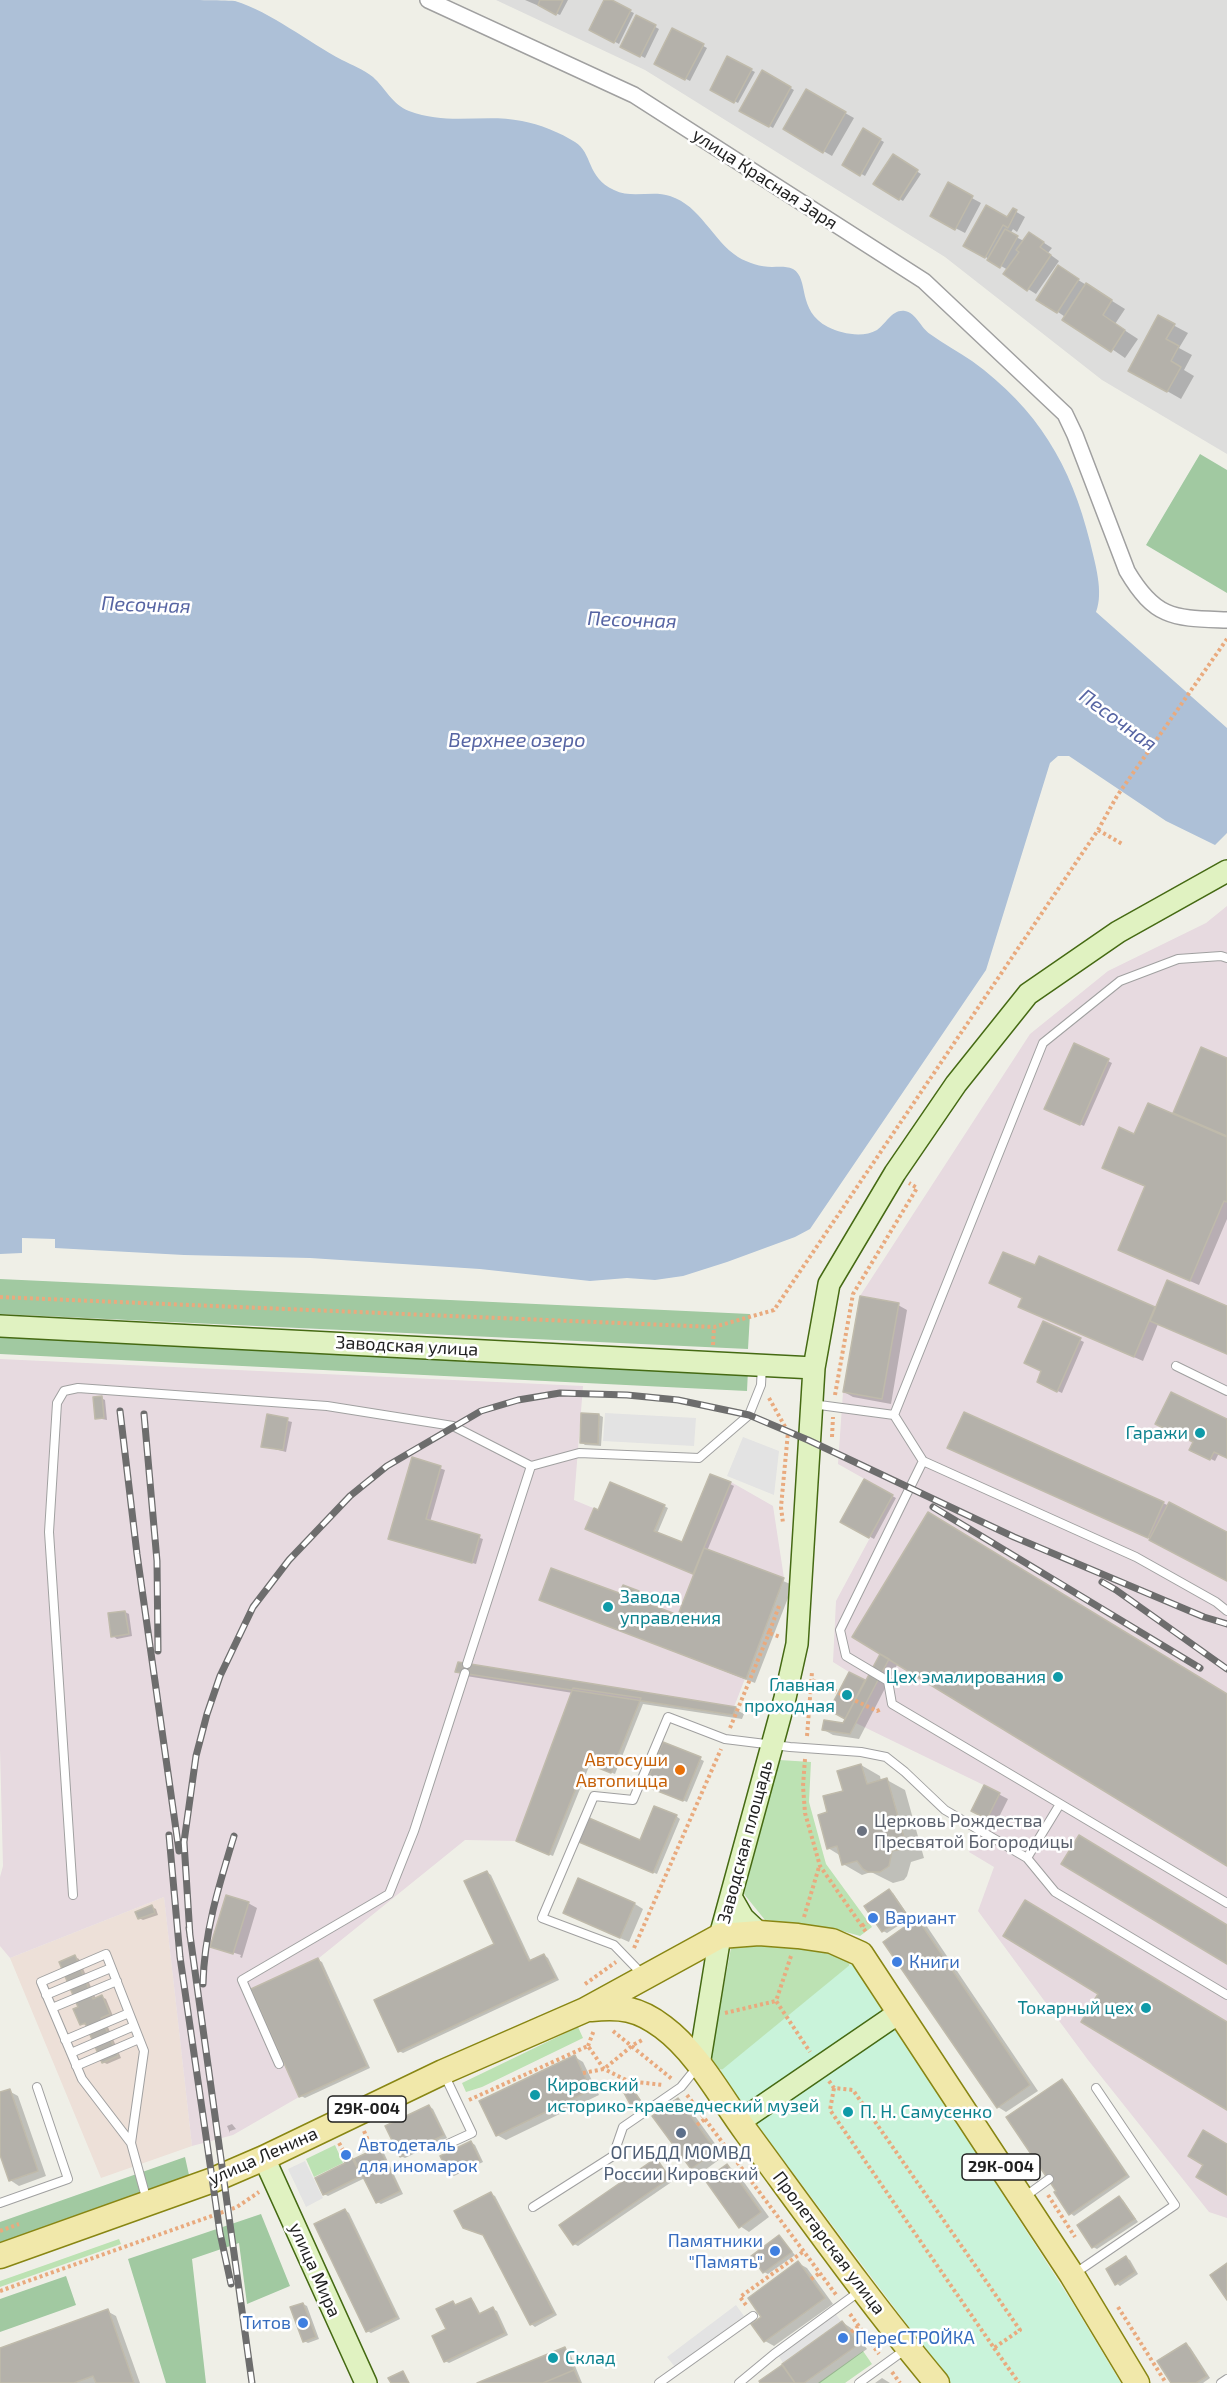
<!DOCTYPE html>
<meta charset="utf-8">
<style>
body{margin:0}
canvas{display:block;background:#efefe7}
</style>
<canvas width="1227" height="2383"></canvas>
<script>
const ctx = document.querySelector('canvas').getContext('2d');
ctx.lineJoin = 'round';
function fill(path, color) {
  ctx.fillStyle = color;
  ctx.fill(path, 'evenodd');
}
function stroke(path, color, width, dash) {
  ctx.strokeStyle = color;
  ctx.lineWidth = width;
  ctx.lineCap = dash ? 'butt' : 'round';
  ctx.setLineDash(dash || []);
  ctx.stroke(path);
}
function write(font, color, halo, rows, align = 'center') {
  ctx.font = font + ' "Exo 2",sans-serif';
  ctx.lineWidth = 5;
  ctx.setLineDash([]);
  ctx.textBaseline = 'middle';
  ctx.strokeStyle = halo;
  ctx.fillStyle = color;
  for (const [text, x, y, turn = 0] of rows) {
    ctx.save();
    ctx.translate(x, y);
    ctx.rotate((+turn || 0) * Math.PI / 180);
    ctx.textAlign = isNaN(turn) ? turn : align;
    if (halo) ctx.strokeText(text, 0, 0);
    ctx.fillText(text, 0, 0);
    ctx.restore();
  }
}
fill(new Path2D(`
 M496,0H1227V454L1102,380L945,257L645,70Z`), '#dddddc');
fill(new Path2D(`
 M164,1897L192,2146L101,2178L10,1958Z`), '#ede0d8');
fill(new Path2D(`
 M1227,906V2218L1209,2212L1088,2060L978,1911L994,1867L969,1852L1000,1793L829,1710L849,1672L833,1662L836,1601L893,1495L838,1464L843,1392L860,1296L1030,1034L1108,971L1206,923Z
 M0,1359L583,1386L574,1500L598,1510L610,1482L665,1505L654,1531L682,1542L731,1482L773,1506L784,1578L734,1707H736L733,1715L572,1690L516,1841L465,1840L319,1958L367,2066L299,2097L233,2135L192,2146L164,1897L10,1958L0,1946V1877L3,1866L0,1749Z`), '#e7dae0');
fill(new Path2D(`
 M779,1760L811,1762L809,1802L826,1864L872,1927L860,1936L832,1928L765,1920L744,1894Z
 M761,1945C792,1947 820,1949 850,1961L831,2067L811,2081L717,2069L710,2059L731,1948Z
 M578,2027L583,2038L482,2087L466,2092L462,2083Z
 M335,2145L343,2163L314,2177L306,2159Z
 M119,2239L121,2244L0,2287V2281Z
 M863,2351L872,2364L845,2383H818Z`), '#bce2b3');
fill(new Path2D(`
 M1200,454L1227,470V593L1146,545Z
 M0,1279L750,1314L748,1349L0,1314Z
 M0,1332L748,1370L747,1391L0,1354Z
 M185,2157L189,2175L0,2243V2222Z
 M261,2214L290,2286L247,2304L239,2243L192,2259L206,2383H166L128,2259Z
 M66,2276L76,2305L0,2332V2299Z`), '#a1c9a1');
fill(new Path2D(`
 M851,1964L857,1968L1072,2302L1121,2383H951L718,2073Z`), '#c9f3da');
fill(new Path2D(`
 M605,1413L696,1418L694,1446L603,1441Z
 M743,1437L779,1451L774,1495L727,1476Z
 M305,2161L323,2198L306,2207L288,2169Z
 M736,2305L744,2316L675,2367L667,2357Z
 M834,2312L841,2321L783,2363L777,2353Z`), '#e3e3e3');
fill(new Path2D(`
 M0,0C57,0 114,0 171,0C189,0 220,0 235,1C271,12 308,42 342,60C352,65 363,69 373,77C385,88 393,105 409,111C450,126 484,113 522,121C539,124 561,133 575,142C593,153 586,177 614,190C632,199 652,190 670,196C701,206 712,240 738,257C748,263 761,267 772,267C779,267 786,266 793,269C810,279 796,310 828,327C842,334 863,338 877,330C886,324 892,309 905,311C916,313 921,328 930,334C944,344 959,352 972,361C1038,409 1071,465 1090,542C1095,563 1104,592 1096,612L1227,728V833L1215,845L1166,821L1069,756H1058L1050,763L986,970L810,1229L795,1237L727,1262L683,1276L655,1280L627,1278L590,1281L480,1269L310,1258L184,1255L55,1248V1239L22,1238V1253L0,1254Z`), '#adc0d7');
fill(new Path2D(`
 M525,0H568L560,15Z
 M606,0L634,13L619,44L591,29Z
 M637,17L659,29L645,58L622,46Z
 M673,30L707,48L690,81L656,63Z
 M728,58L755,72L738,103L712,89Z
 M763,72L794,90L773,128L742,110Z
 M806,91L854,118L832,156L785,129Z
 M863,130L884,142L865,176L844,164Z
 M893,156L921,174L903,201L875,184Z
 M948,185L981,203L965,233L932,216Z
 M1013,210L1025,217L1017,232L1013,229L1010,234L1024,241L1038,239L1052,248L1048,253L1059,261L1036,294L1028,289L1008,270L965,245L1008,219Z
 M1067,273L1125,309L1115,324L1138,339L1125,358L1058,312Z
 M1158,317L1188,333L1179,348L1192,355L1184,370L1194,376L1181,399L1130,370Z
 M1074,1045L1112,1063L1084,1126L1050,1111Z
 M1135,1136L1227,1139V1219L1199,1285L1128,1254L1146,1187L1112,1172Z
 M1040,1258L1156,1309L1227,1307V1353L1158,1324L1143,1361L1029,1311L1024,1298Z
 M898,1305L907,1310L891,1404L853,1397L844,1392Z
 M1044,1323L1084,1342L1062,1393L1042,1384Z
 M101,1398L105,1400L107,1420L97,1418Z
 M599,1415L603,1417L601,1446L585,1445L581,1442Z
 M268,1416L292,1422L286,1452L263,1446Z
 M1227,1421V1457L1219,1453L1215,1461L1191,1449Z
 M958,1452L1163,1503L1227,1534V1579L1153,1540Z
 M413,1459L445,1470L430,1522L483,1539L476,1564L394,1540Z
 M864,1481L896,1498L874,1539L842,1521Z
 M730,1484L734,1486L707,1551L793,1585L755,1683L541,1600L620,1595L623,1587L647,1598L645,1604L679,1617L695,1574L591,1531L664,1506L668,1508L657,1534L683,1544Z
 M125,1612L129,1614L132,1636L117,1639L113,1636Z
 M882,1654L1227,1696V1864L898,1663L859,1739L833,1735L824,1730L844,1725L847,1719L831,1710L850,1674L866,1683Z
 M457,1671L735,1709L744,1714L742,1719L643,1704L615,1774L590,1764L553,1856L521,1843L573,1693L466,1676Z
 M700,1759L704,1761L687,1802L651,1787Z
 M861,1765L880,1776L881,1781L887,1780L905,1790L924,1858L911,1862L907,1876L904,1880L893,1883L871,1872L862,1875L843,1864L841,1856L828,1848L829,1814Z
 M985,1787L1008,1799L996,1823L982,1816Z
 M676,1816L680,1819L657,1874L584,1844L641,1842Z
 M487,1872L491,1875L531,1961L544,1955L548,1958L559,1980L403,2053L399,2051L496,1945Z
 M889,1891L893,1893L910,1918L887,1933L883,1931Z
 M248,1903L257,1908L242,1958L240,1957L241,1955L219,1948V1950L212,1946Z
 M635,1904L643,1909L629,1942L564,1913Z
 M152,1907L156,1909L158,1915L143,1920L139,1918Z
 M917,1920L926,1925L1038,2091L1006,2112L998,2107Z
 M75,1957L79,1959L96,1999L102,1997L106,1999L113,2016L105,2020L121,2058L107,2064L103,2062L87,2025L81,2024Z
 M318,1960L322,1962L370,2068L305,2098L301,2096Z
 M575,2057L583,2062L599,2095L506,2140L497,2135Z
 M1062,2081L1066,2083L1130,2177L1074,2216L1070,2213Z
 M632,2089L643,2103L636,2107L633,2105Z
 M9,2091L18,2096L46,2176L19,2186L10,2180L0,2151V2094Z
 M678,2100L687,2105L724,2156L701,2173L692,2168Z
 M429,2106L433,2109L447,2138L405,2158L401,2156Z
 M232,2124L236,2129L230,2131V2133L227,2126Z
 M471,2142L475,2145L483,2162L454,2176L450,2174Z
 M379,2148L383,2151L403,2194L381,2204L377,2202L365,2178L328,2196L324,2194L347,2164L350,2155L355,2160Z
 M656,2160L673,2181L578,2246L574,2244Z
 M727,2166L736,2171L769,2217L749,2232L740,2226Z
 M491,2194L495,2196L557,2315L535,2327L531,2324L484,2235Z
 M1120,2198L1123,2200L1138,2222L1097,2249L1093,2247Z
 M345,2210L349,2213L400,2319L371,2333L367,2331Z
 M779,2237L795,2255L768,2274L764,2272Z
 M1126,2258L1130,2260L1138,2274L1120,2286L1116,2283Z
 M798,2263L807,2268L833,2304L774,2346L765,2341L753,2325L764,2317Z
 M471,2299L474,2302L481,2315L493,2309L497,2311L508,2335L449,2363L445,2361L453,2303L458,2305Z
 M303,2304L307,2306L319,2339L308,2343L304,2341Z
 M107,2311L116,2316L140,2383H0V2349Z
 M842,2322L851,2328L867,2349L820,2383H762L761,2382Z
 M1186,2345L1190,2347L1210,2378L1203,2383H1173Z
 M565,2349L569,2351L582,2383H481Z
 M882,2378L890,2383H875Z`), '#0003');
const building = new Path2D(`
 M540,0H563L556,15L538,5Z
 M604,0H612L631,10L614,43L589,30Z
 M636,15L656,25L640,57L620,47Z
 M672,28L704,44L685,80L654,64Z
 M727,56L752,69L734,103L710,90Z
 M762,70L791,87L769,127L739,111Z
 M806,89L846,112L823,153L783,129Z
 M863,128L881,139L860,176L842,165Z
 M893,154L918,170L899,200L873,184Z
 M948,182L973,196L955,230L930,216Z
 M986,205L1007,217L1013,208L1017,210L1008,228L1003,225L985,258L963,246Z
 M1005,229L1018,236L1000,268L987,260Z
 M1029,232L1044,242L1040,247L1051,255L1027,291L1003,274L1019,252L1016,250Z
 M1058,265L1079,279L1057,313L1036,300Z
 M1086,283L1112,300L1103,315L1125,330L1111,352L1062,320Z
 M1158,315L1175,324L1166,339L1179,346L1171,361L1181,367L1167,392L1128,371Z
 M1074,1043L1109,1059L1080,1125L1044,1109Z
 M1201,1047L1227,1058V1136L1173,1113Z
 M1148,1103L1227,1137V1202L1224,1201L1190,1281L1118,1250L1145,1186L1102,1168L1119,1127L1134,1134Z
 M1003,1252L1035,1265L1039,1256L1155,1307L1134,1357L1018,1307L1022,1298L989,1283Z
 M1167,1280L1227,1306V1354L1150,1321Z
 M860,1296L899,1303L882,1399L843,1392Z
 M1043,1321L1081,1338L1057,1392L1037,1382L1041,1371L1024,1363Z
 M1171,1392L1227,1419V1458L1214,1452L1210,1460L1189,1450L1193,1442L1155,1424Z
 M102,1396L104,1418L95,1419L93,1397Z
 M964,1412L1164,1502L1148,1538L947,1448Z
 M581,1413L599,1414L598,1444L580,1443Z
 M267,1414L288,1418L283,1450L261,1447Z
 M412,1457L441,1466L426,1519L480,1535L472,1563L388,1539Z
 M710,1474L731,1482L693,1574L585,1529L594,1508L598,1510L610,1482L665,1505L654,1531L682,1542Z
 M864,1479L893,1495L869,1538L840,1522Z
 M1169,1502L1227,1532V1581L1149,1540Z
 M928,1512L1227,1694V1866L852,1637Z
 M704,1548L784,1578L746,1679L539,1600L551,1568L619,1593L623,1585L639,1591L636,1599L678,1615Z
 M125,1611L129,1634L111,1637L108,1613Z
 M880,1654L889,1659L850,1734L822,1730L824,1720L843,1723Z
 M458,1662L736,1707L733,1715L455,1672Z
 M849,1672L865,1680L845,1719L829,1710Z
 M573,1688L641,1698L611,1773L586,1763L549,1855L516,1841Z
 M663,1742L701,1757L683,1801L645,1786Z
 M861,1764L867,1784L887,1778L907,1848L892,1851L889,1866L880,1872H868L863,1869L857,1861L842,1865L837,1846L827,1849L818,1815L827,1812L823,1796L843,1791L837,1771Z
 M984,1785L1000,1793L987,1819L971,1811Z
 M654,1806L677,1815L653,1873L579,1842L589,1818L640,1840Z
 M1079,1835L1227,1925V1964L1061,1864Z
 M487,1871L529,1961L544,1954L556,1978L398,2052L374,2000L494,1944L464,1881Z
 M578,1878L635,1903L620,1938L563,1913Z
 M889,1889L907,1915L882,1932L864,1906Z
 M226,1895L249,1902L233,1954L210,1947Z
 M1025,1900L1227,2022V2110L1081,2022L1098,1994L1003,1936Z
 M152,1905L155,1913L138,1919L135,1912Z
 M917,1918L1030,2085L997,2108L883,1942Z
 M75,1955L93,1999L102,1995L110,2014L101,2018L118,2056L102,2063L85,2023L80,2025L73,2009L78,2007L59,1962Z
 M318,1958L367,2066L299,2097L251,1989Z
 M575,2055L591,2090L496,2136L479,2101Z
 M1062,2079L1127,2175L1069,2215L1054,2192L1056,2191L1006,2117Z
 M632,2088L640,2100L631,2106L624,2093Z
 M10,2089L38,2171L9,2181L0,2155V2092Z
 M678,2098L716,2151L691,2169L652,2116Z
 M429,2105L444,2135L400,2157L385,2126Z
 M1203,2130L1227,2144V2195L1196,2177L1203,2165L1188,2156Z
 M471,2141L480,2160L449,2175L440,2156Z
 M379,2147L400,2191L376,2203L354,2159Z
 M350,2154L361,2176L323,2195L315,2178L345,2163L342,2157Z
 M656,2158L670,2178L573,2245L559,2225Z
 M727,2164L761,2212L739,2228L705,2180Z
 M491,2192L554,2313L530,2325L483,2235L463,2228L454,2211Z
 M1119,2196L1135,2219L1092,2248L1077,2225Z
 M345,2209L397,2317L366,2332L314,2224Z
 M779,2235L792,2252L763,2273L751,2256Z
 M1126,2256L1135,2272L1115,2285L1106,2269Z
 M798,2261L825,2298L764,2342L751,2324L761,2317L748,2298Z
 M1227,2263V2300L1210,2275Z
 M471,2298L479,2314L493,2307L505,2333L444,2362L432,2336L446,2329L436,2309L453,2301L455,2305Z
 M303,2303L316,2337L303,2342L290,2307Z
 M108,2309L134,2383H96L93,2376L74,2383H0V2348Z
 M842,2321L859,2344L804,2383H795L782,2364Z
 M1186,2343L1207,2376L1196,2383H1171L1157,2361Z
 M565,2347L574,2370L543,2383H477Z
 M782,2365L795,2383H760L759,2381Z
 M574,2370L580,2383H543Z
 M403,2371L409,2383H391L388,2378Z`);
fill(building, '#b4b1aa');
stroke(building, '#bfbaab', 1.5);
const lane = new Path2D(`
 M1176,1366L1227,1391
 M812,1404L894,1415L923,1461L840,1630L846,1656L888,1681L892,1704L1227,1903
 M894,1415L1043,1043L1120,981L1178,959L1221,956L1227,958
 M923,1461L1136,1557L1216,1602L1227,1611
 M467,1664L531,1466
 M1027,1858L1055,1892L1227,1995
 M73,1895L49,1532L57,1403L64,1391L78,1388L327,1406L453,1426L531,1466L579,1453L699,1458L749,1415L761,1385L762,1366
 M643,1975L614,1945L542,1918L594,1796L633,1800L668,1717L725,1739L790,1747L861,1752L886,1757L905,1772L945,1810L1027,1858L1060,1804
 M46,1995L111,1968
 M52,2008L117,1981
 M65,2040L129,2013
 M71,2053L134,2026
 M279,2064L242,1980L389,1894L414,1831L465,1673
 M76,2066L139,2039
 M444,2074L472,2133L448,2144
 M131,2143L82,2079L41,1982L106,1954L144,2051L131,2143L147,2201
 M1023,2198L1049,2179
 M0,2203L68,2179L37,2087
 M533,2207L613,2156L623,2127L681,2087L698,2066
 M1074,2274L1175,2205L1096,2088
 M659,2383L753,2316
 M739,2383L774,2354L860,2291
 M859,2383L906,2349
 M1221,2383L1227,2379`);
const street = new Path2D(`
 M428,0L634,95L924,281L1065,414L1075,435L1127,571C1156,620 1175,618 1227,620`);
const secondary = new Path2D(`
 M0,1326L814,1368
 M731,1897L743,1918L759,1933
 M699,2065L720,1936L785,1698L797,1644L814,1368L829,1284L895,1173L956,1084L1028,994L1118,932L1227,871
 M739,2122L900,2012
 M264,2158L366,2383`);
const primary = new Path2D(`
 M591,2009C620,2006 638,2008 663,2027C698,2053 721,2098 747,2133C809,2217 870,2303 937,2383
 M0,2256L213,2180L264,2158L443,2072L585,2010L720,1936L759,1933L798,1936L832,1941L861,1954L1072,2275L1137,2383`);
stroke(lane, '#a0a0a0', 10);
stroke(street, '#a0a0a0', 18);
stroke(secondary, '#456a13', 24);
stroke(primary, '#888613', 27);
stroke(new Path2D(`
 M1098,830L1124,845
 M0,1297L714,1327L774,1310L1098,830L1117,796L1227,639
 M713,1345L714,1327
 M835,1395L853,1294L917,1188L909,1183
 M769,1398L788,1432L781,1507L783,1523
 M832,1437L833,1417
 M779,1606L769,1633L780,1637
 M812,1680L877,1711L881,1709
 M730,1728L769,1633L764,1631
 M807,1736L812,1672
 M805,1759L803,1786L805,1813L820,1866L866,1932
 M804,1917L819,1867
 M862,1926L873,1918
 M634,1948L721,1749
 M791,1956L776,2001L810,2052
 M585,1984L616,1962
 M725,2013L776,2001
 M613,2031L672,2079
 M588,2046L594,2030
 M583,2073L604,2069L633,2045L644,2039
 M829,2081L834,2088L853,2090L1020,2330L994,2348L830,2110L834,2088
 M687,2095L837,2296
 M469,2100L588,2046L604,2069L628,2081L663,2085
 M697,2125L705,2119
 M364,2131L372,2150
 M339,2143L346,2155
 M1021,2155L1036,2176
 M1048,2195L1075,2237
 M0,2231L19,2224
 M811,2279L820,2273
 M0,2291L237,2207L259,2192
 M746,2305L740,2297L804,2251
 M1118,2307L1166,2383
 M850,2314L879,2354
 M851,2332L859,2326
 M994,2348L1019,2383
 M892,2372L900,2383`), '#e9aa7e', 4, [3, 3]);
stroke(lane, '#fff', 8);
stroke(street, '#fff', 15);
stroke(secondary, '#e0f2c1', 21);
stroke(primary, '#f1e8aa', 24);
const rail = new Path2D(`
 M120,1411L137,1554L179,1851
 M144,1414L157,1561L158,1651
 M933,1507L1200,1668
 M1102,1582L1116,1590L1227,1669
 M169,1835L180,1957L220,2233L231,2284
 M189,1928L252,2383
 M190,1936L184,1842L196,1756L207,1714L220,1676L253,1607L289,1560L350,1496L387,1466L481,1411L518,1400L560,1393L627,1395L678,1400L749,1415L808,1440L1014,1537L1204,1617L1227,1624
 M203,1984C204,1933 219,1885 234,1836`);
stroke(rail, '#6d6d6d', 7);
stroke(rail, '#fff', 4.5, [14]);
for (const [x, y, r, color] of [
 [1200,1433,6,"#0f9aa8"],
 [608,1607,6,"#0f9aa8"],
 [1058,1677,6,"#0f9aa8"],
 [847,1695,6,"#0f9aa8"],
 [680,1770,6,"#e8710a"],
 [862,1831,6,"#6b7280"],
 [873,1918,6,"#3f7fe0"],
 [897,1962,6,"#3f7fe0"],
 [1146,2008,6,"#0f9aa8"],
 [535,2095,6,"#0f9aa8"],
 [848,2112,6,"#0f9aa8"],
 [681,2133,6,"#5c6f8a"],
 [346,2155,6,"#3f7fe0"],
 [775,2251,6,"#3f7fe0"],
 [303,2323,6,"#3f7fe0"],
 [843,2338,6,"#3f7fe0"],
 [553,2358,6,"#0f9aa8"]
]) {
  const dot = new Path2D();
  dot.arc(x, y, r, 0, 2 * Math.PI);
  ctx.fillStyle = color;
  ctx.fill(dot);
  stroke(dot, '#fff', 2);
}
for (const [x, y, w] of [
 [367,2109,78],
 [1001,2167,78]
]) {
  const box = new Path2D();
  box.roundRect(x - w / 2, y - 13, w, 26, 4.5);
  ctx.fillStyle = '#fff';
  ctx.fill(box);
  stroke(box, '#1f1f1f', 1.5);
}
write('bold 16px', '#1f1f1f', null, [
 ["29К-004",367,2109],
 ["29К-004",1001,2167]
]);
write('18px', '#1f1f1f', '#fff', [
 ["улица Красная Заря",765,179,33],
 ["Заводская улица",407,1346,3],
 ["Заводская площадь",745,1842,-75],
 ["улица Ленина",263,2156,-24],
 ["Пролетарская улица",829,2243,53],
 ["улица Мира",315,2270,66]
]);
write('18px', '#0d838f', '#fff', [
 ["Гаражи",1188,1433],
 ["Завода",620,1597,"left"],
 ["управления",620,1618,"left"],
 ["Цех эмалирования",1046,1677],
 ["Главная",835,1685],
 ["проходная",835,1706],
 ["Токарный цех",1134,2008],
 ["Кировский",547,2085,"left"],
 ["историко-краеведческий музей",547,2106,"left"],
 ["П. Н. Самусенко",860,2112,"left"],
 ["Склад",565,2358,"left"]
], 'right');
write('18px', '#c56008', '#fff', [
 ["Автосуши",668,1760],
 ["Автопицца",668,1781]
], 'right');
write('18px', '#5b616d', '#fff', [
 ["Церковь Рождества",874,1821],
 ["Пресвятой Богородицы",874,1842]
], 'left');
write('18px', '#366cbe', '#fff', [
 ["Вариант",885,1918],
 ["Книги",909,1962],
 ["Автодеталь",358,2145],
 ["для иномарок",358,2166],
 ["Памятники",763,2241,"right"],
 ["\"Память\"",763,2262,"right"],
 ["Титов",291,2323,"right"],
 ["ПереСТРОЙКА",855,2338]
], 'left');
write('18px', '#4e5e75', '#fff', [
 ["ОГИБДД МОМВД",681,2153],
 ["России Кировский",681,2174]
]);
write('italic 20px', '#5765a3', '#fff', [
 ["Песочная",146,605,2],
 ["Песочная",632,620,2],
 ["Песочная",1118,720,36],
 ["Верхнее озеро",517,740]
]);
</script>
